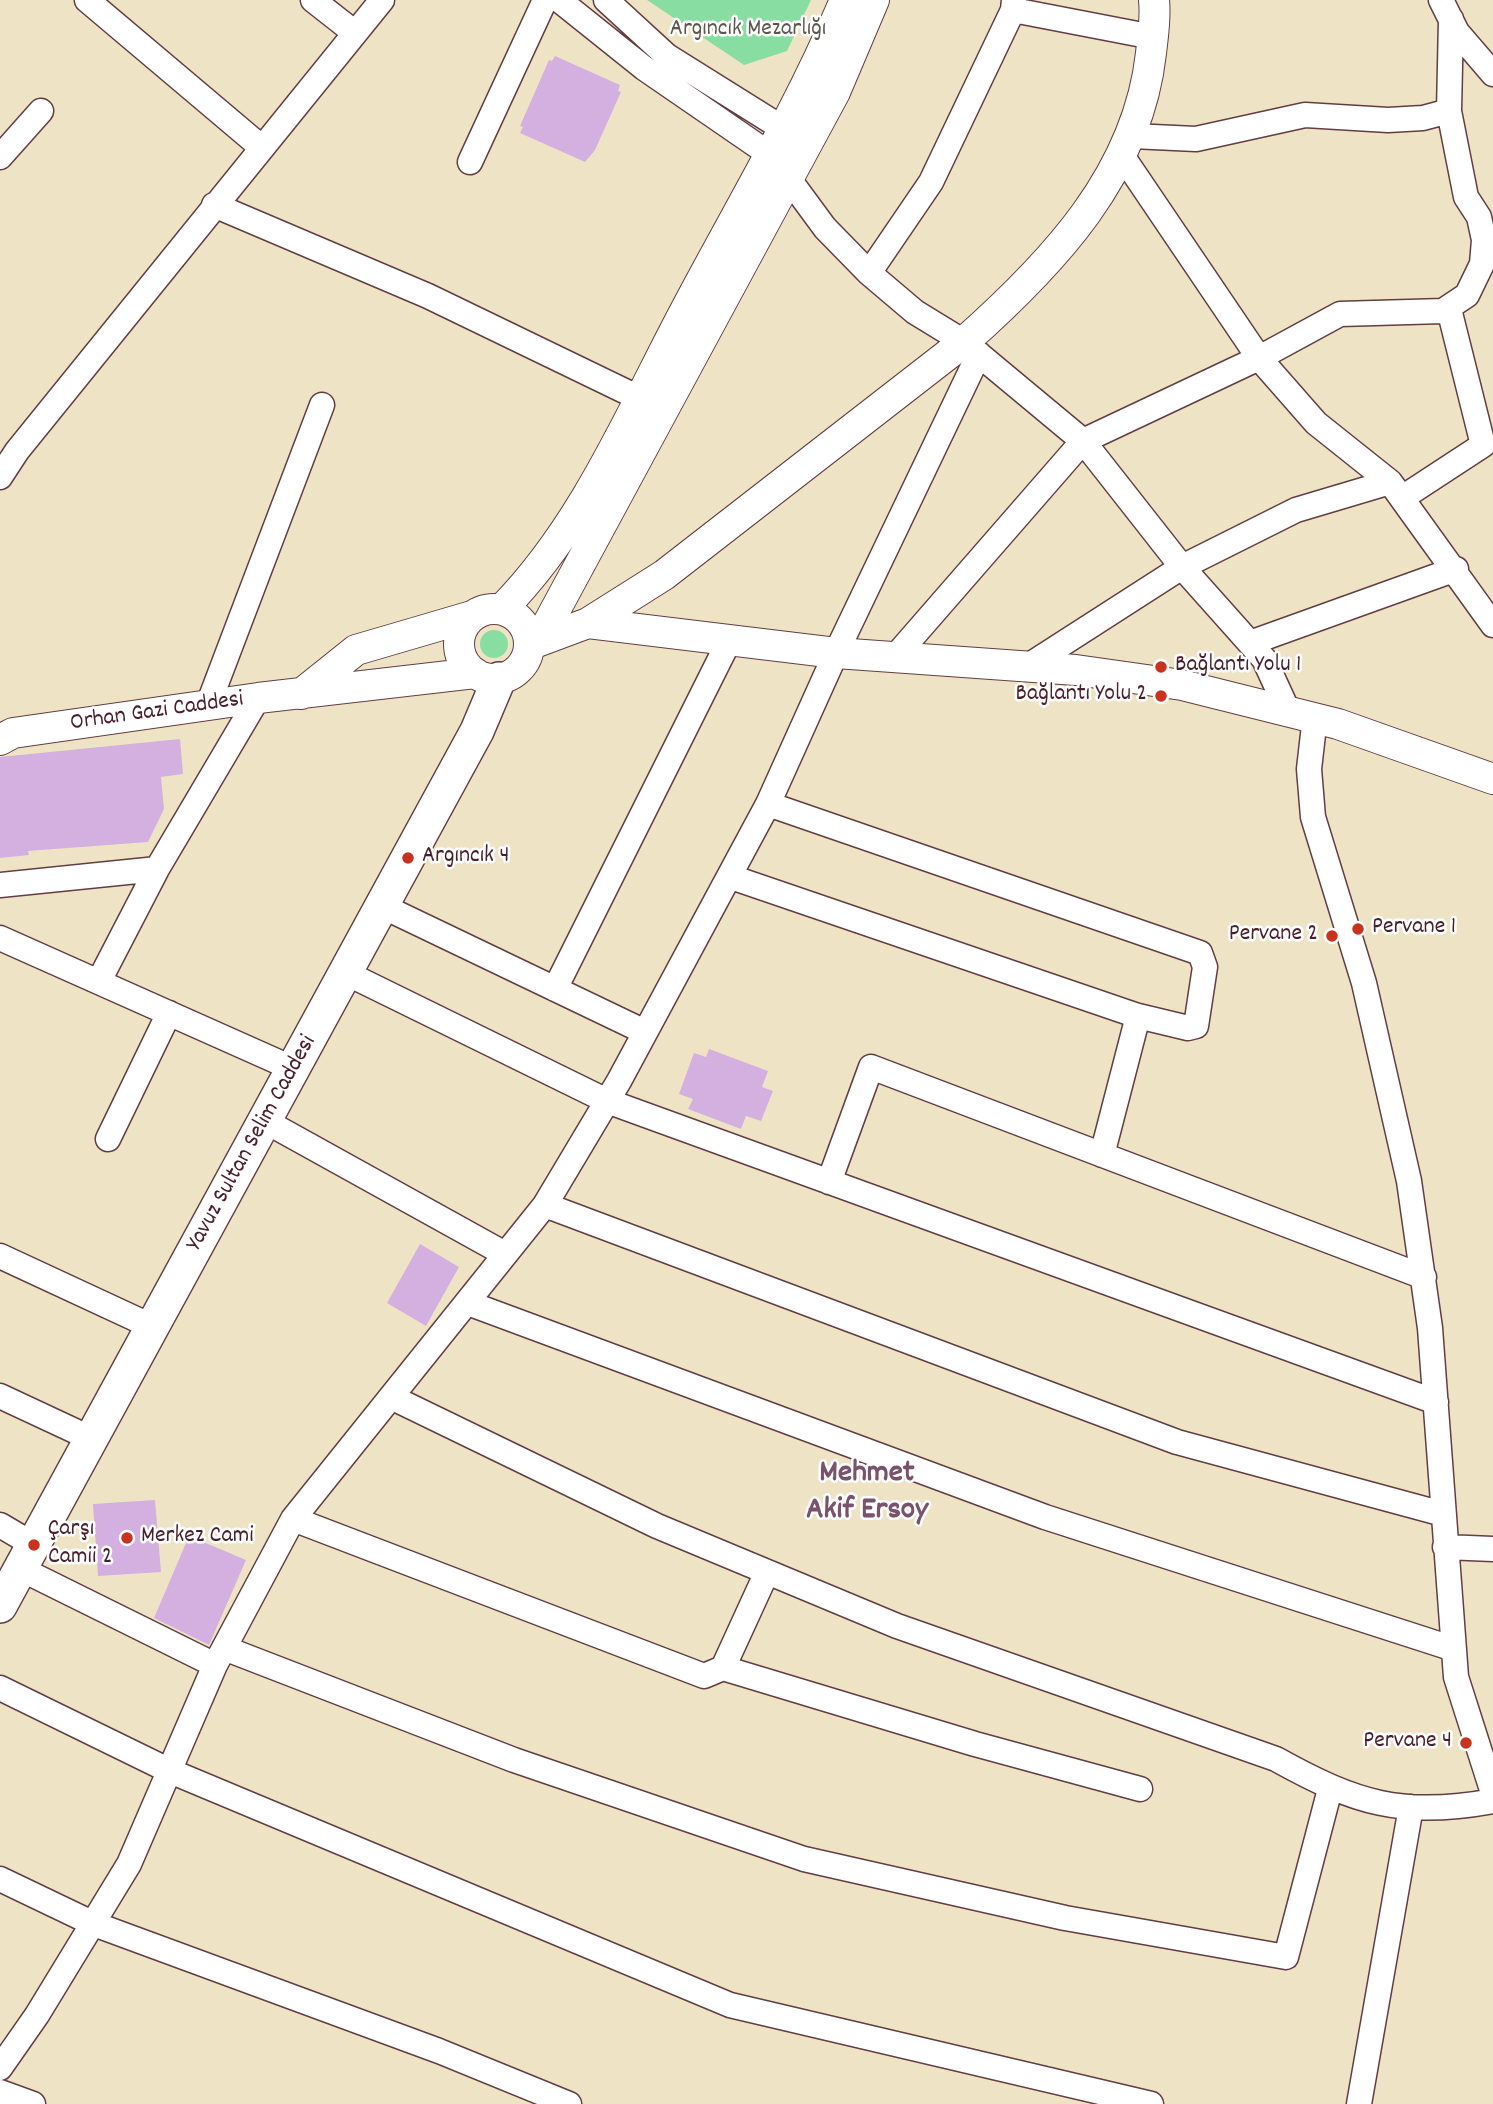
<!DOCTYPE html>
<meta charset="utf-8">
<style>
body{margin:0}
canvas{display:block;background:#eee4c5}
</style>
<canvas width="1493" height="2104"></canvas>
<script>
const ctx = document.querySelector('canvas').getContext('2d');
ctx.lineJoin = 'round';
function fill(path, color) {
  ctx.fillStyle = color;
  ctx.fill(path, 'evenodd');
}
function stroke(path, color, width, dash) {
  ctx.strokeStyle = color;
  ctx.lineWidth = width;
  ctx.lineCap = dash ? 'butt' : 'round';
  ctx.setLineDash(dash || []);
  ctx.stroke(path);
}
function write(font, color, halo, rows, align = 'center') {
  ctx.font = font + ' Dekko,sans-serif';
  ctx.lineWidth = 5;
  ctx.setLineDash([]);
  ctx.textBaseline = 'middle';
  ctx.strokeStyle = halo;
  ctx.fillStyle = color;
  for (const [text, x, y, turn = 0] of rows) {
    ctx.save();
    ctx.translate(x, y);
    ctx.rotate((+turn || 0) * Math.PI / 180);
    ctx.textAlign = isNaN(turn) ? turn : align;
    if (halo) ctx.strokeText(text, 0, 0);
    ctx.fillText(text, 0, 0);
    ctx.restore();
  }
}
fill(new Path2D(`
 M647,0H811L787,51L744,65Z
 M480 644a14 14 0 1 1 28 0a14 14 0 1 1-28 0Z`), '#88dea2');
fill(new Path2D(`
 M555,56L620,85L618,91L621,92L595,150L585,162L520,133L523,127L520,126L531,101L549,60L552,61Z
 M180,739L183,774L161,777L164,809L148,842L28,851L29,855L0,858V757Z
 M709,1049L768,1071L762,1087L773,1091L761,1121L746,1116L741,1129L688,1109L693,1099L679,1094L694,1053L706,1057Z
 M420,1244L459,1267L426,1326L387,1303Z
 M155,1500L161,1572L98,1576L93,1504Z
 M189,1536L246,1560L209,1645L154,1618Z`), '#d4b0e1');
const minor = new Path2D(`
 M87,0L261,147
 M313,0L355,33
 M559,0L644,68L772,156L825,228L869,273L915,312L964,342L1083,441L1182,567L1264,659L1287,709
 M606,0L667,56L798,138
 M1441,0L1457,32L1493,74
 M1013,10L1153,37
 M1132,136L1196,139L1305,115L1388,120L1423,118L1449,111
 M0,157L41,111
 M1123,157L1259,358L1316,423L1390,482L1493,625
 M470,162L545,0
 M214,205L428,296L639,398
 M869,273L931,182L1013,10L1014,0
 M0,477L17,451L382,0
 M1402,498L1483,445L1449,309
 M1250,643L1456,569
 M894,658L1083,441L1259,358L1340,314L1443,311L1467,295L1482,264L1484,240L1479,217L1466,197L1449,111L1451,19
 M1028,666L1182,567L1296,510L1390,482
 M208,705L322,405
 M1315,717L1309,769L1313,817L1364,983L1409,1181L1430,1328L1456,1677L1493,1793
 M768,804L1200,953L1205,967L1196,1026L1188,1028L1138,1016
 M731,877L1138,1016L1102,1155
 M0,885L157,869
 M382,906L645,1032
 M0,938L294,1069
 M346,973L607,1101L1436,1402
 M99,981L157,869L258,698
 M555,989L729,641
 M265,1121L505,1254
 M108,1139L169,1013
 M829,1182L871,1067L1424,1277
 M545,1205L1177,1442L1443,1514
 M0,1256L153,1327
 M468,1303L1045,1517L1454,1649
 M0,1396L92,1439
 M391,1397L657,1526L897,1626L1276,1759C1355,1803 1402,1818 1493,1801
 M293,1519L704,1676L723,1668L767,1572
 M0,1525L34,1545
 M1445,1547L1493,1549
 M21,1569L215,1665
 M224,1648L514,1760L804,1859L1065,1918L1286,1957L1330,1789
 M723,1668L975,1744L1140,1789
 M0,1688L170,1771L730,2005L1151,2104
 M0,1879L94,1924L439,2051L569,2104
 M0,2068L37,2015L129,1864L215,1665L293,1519L545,1205L619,1081L768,804L836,653L979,354
 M0,2092L33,2104
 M1359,2104L1411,1807`);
const tertiary = new Path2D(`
 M459 644a35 35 0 1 1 70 0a35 35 0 1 1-70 0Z
 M502,609C585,525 632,410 687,307C741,205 800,107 845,0
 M588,623L836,653L1076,670L1182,685L1338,724L1493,779
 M529,639L545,629L835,92L874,0
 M529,645L588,623L664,575L964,342C1052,264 1138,174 1151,53C1153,35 1156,18 1154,0
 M301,694L356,650L472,616
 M0,740L13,733L258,698L475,673`);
const secondary = new Path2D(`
 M0,1606L477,731L499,679`);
stroke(minor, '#633d42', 27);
stroke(tertiary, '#633d42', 32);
stroke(secondary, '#633d42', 36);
stroke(minor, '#fff', 24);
stroke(tertiary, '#fff', 30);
stroke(secondary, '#fff', 33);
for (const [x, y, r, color] of [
 [1161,667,7,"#c8321e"],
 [1161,696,7,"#c8321e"],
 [408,858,7,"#c8321e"],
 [1358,929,7,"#c8321e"],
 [1332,936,7,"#c8321e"],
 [127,1538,7,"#c8321e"],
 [34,1545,7,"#c8321e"],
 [1466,1743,7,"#c8321e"]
]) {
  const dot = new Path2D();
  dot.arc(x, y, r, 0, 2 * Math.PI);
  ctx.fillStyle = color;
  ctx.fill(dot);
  stroke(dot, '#fff', 2.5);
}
write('24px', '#5d584f', '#fff', [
 ["Argıncık Mezarlığı",748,31]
]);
write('24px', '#4a1f2b', '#fff', [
 ["Bağlantı Yolu 1",1175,667],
 ["Bağlantı Yolu 2",1147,696,"right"],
 ["Argıncık 4",422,858],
 ["Pervane 1",1372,929],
 ["Pervane 2",1318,936,"right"],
 ["Çarşı",48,1531],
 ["Camii 2",48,1559],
 ["Merkez Cami",141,1538],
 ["Pervane 4",1452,1743,"right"]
], 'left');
write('24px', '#4a1f2b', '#fff', [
 ["Orhan Gazi Caddesi",157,713,-8],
 ["Yavuz Sultan Selim Caddesi",253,1144,-61]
]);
write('bold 32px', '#7a526b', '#fff', [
 ["Mehmet",867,1476],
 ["Akif Ersoy",867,1513]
]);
</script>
